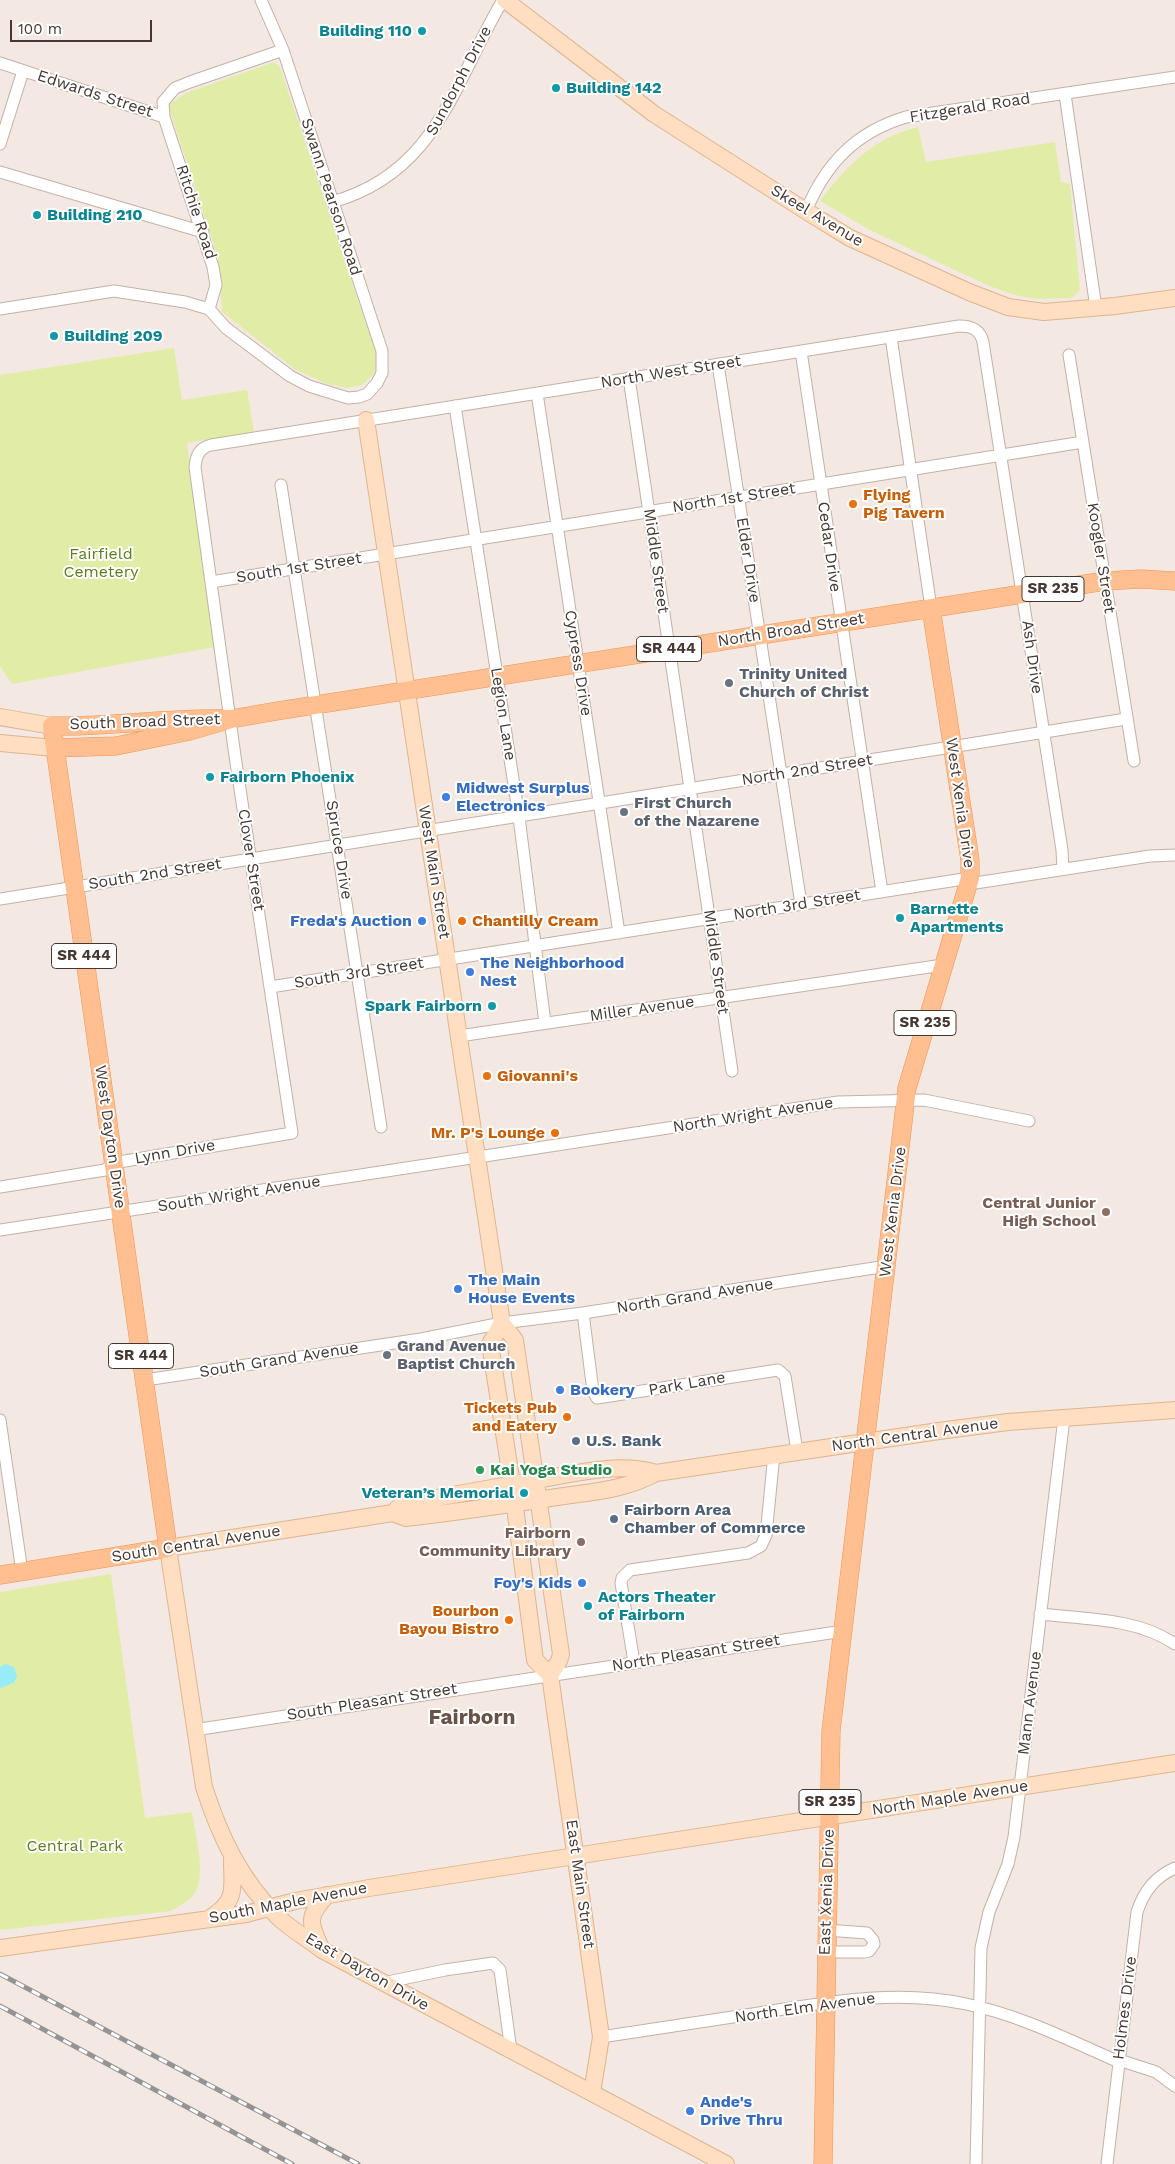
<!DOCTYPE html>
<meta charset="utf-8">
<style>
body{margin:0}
#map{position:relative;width:1175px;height:2164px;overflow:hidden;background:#f3e9e2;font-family:"Work Sans",sans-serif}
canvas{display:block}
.scale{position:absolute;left:10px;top:20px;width:142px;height:22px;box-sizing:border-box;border:2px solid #453832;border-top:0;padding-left:6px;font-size:15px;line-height:18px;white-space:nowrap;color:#453832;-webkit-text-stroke:4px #fff;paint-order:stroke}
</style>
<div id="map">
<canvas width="1175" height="2164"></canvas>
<div class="scale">100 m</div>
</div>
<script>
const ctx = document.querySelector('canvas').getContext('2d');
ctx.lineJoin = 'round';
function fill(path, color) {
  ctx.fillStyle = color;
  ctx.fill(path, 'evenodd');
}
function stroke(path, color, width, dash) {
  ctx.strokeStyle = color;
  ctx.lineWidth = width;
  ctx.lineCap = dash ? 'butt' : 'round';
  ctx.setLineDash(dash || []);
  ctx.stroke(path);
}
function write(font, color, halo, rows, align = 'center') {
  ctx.font = font + ' "Work Sans",sans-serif';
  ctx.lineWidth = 4;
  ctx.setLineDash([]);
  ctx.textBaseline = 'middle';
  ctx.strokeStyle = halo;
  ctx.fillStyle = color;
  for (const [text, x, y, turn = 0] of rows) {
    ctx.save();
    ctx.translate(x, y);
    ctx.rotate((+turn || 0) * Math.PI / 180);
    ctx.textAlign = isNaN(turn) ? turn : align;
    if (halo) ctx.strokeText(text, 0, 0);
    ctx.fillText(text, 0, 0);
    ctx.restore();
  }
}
fill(new Path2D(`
 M274,62L280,67L367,327L369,326L377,348L375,373L362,385L347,388L327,384L296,370L222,312L218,258L169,108L172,99L174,101L186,93Z
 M918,127L926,162L1055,142L1061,182L1070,184L1080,290L1072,298L1036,299L1015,295L989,286L870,230L820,201C845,167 875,137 918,127Z
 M174,348L182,400L247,390L254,432L187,443L215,647L12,684L0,666V375Z
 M111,1574L145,1818L192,1812C195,1834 209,1881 191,1898C186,1903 177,1907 171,1911L0,1930V1592Z`), '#e1eda6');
fill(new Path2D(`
 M5,1664L14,1667L17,1676L14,1683L0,1688V1667Z`), '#97ecf8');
const street = new Path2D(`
 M0,63L164,117
 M1065,94L1096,308
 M0,144L23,71
 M0,172L203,232
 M332,202C437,173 454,82 503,0
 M806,211C826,163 856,132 906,117L1175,77
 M0,309L114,291L185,302L209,309L226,328L290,376L309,386L348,398L359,397L367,394L377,383L382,373V351L283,50L261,0
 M209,309L216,285L213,267L164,117L163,102L175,88L190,82L283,50
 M891,337L931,608
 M801,351L882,892
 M1069,355L1134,761
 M718,364L801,904
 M629,378L732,1071
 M537,393L619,933
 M455,406L519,817L545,1023
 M281,485L381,1127
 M211,582L1083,442
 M969,884L1150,856L1175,855
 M0,899L1126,719
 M270,987L970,878
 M459,1036L943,965
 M0,1187L105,1170L113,1163L292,1133L235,756L195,467C196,456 199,448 211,445L959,326C971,326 980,329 983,342L1062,850L1063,869
 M0,1230L838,1102L924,1100L1029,1121
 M583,1313L593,1391L597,1398L778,1370L785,1376L797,1451
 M145,1380L421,1339L502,1323L583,1313L887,1266
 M0,1420L22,1572
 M1040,1614C1085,1619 1137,1618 1175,1644
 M634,1662L621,1583L622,1578L630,1570L748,1553L761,1546L766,1535L774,1454
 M194,1730L843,1631
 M826,1952H864L869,1951L874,1944L873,1940L867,1933L826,1930
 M383,1983L445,1970L493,1963L500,1970L511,2051
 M601,2037C654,2029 707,2021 759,2013C828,2002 897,1989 966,2004C1020,2015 1069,2040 1119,2062
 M1119,2060L1156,2072L1175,2086
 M976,2164L981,1948L989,1912L1008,1864L1014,1837L1064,1418
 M1107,2164L1137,1912C1144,1891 1155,1877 1175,1868`);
const secondary = new Path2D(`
 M505,0L654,114L806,211L850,238L969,292L1008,307L1044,312L1115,306L1175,298
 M366,420L502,1323L515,1340L561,1654L559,1661L550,1675
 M0,717L52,726
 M0,743L55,748
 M502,1323L490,1344L512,1484L535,1660L550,1675L601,2037L592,2093
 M393,1513L402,1504C445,1496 488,1489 531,1481C570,1475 617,1461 656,1473
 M210,1918C238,1900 232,1889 232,1860
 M0,1948L246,1914L295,1901L369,1888L1175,1763
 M321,1948C309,1922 307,1917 327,1895
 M726,2164L322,1950C308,1939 292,1930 279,1918C241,1881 220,1837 204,1787L168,1548L393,1513L406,1518C456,1512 506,1505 557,1497C590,1492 626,1490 656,1473L939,1431L1008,1422L1175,1410`);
const primary = new Path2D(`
 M55,748L116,746L190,731L231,719L277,711L1105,581L1141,579L1175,581
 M0,1575L168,1548L52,726C112,727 171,717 231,719
 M823,2164L831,1731L907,1088L970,878V860L931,608`);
stroke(street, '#c2b1a7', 13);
stroke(secondary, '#dfb490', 18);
stroke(primary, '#f09453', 19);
stroke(street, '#fff', 11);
stroke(secondary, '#ffdec1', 16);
stroke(primary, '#ffbf90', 18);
const rail = new Path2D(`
 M0,1974L358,2164
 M0,2006L292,2164`);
stroke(rail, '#949494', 5);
stroke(rail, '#fff', 3, [9]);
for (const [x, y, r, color] of [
 [422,31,5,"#0f9aa8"],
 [556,88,5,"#0f9aa8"],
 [37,215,5,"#0f9aa8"],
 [54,336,5,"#0f9aa8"],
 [853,504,5,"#e8710a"],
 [729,683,5,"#6b7280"],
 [210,777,5,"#0f9aa8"],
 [446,797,5,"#3f7fe0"],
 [624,812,5,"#6b7280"],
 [900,918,5,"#0f9aa8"],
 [422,921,5,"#3f7fe0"],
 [462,921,5,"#e8710a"],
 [470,972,5,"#3f7fe0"],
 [492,1006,5,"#0f9aa8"],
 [487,1076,5,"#e8710a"],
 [555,1133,5,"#e8710a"],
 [1106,1212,5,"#8d6e63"],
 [458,1289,5,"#3f7fe0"],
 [387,1355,5,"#6b7280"],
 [560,1390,5,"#3f7fe0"],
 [567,1417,5,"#e8710a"],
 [576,1441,5,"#5c6f8a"],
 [480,1470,5,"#2e9e5b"],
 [524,1493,5,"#0f9aa8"],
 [614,1519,5,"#5c6f8a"],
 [581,1542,5,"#8d6e63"],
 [582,1583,5,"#3f7fe0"],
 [588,1606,5,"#0f9aa8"],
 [509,1620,5,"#e8710a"],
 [690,2111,5,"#3f7fe0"]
]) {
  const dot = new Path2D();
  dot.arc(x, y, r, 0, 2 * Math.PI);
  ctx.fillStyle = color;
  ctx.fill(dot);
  stroke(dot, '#fff', 2);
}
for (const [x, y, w] of [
 [1053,589,62],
 [669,649,65],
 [84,956,65],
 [925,1023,62],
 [141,1356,65],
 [830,1802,62]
]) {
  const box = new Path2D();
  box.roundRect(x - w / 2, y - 12.5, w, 25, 4);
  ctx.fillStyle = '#fff';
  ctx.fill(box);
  stroke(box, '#453832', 1);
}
write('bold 15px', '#453832', null, [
 ["SR 235",1053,589],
 ["SR 444",669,649],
 ["SR 444",84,956],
 ["SR 235",925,1023],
 ["SR 444",141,1356],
 ["SR 235",830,1802]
]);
write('bold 16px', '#0d838f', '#fff', [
 ["Building 110",412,31,"right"],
 ["Building 142",566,88],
 ["Building 210",47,215],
 ["Building 209",64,336],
 ["Fairborn Phoenix",220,777],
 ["Barnette",910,909],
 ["Apartments",910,927],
 ["Spark Fairborn",482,1006,"right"],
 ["Veteran’s Memorial",514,1493,"right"],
 ["Actors Theater",598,1597],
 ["of Fairborn",598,1615]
], 'left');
write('16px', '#453832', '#fff', [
 ["Sundorph Drive",459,81,-62],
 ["Edwards Street",95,94,18],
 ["Fitzgerald Road",970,108,-9],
 ["Swann Pearson Road",331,197,72],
 ["Ritchie Road",196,212,72],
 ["Skeel Avenue",817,216,31],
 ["North West Street",671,372,-9],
 ["North 1st Street",734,498,-9],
 ["Cedar Drive",829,547,82],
 ["Koogler Street",1101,558,81],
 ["Elder Drive",748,560,81],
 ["Middle Street",656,561,82],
 ["South 1st Street",299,568,-9],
 ["North Broad Street",791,630,-9],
 ["Ash Drive",1032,657,82],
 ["Cypress Drive",578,663,81],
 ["Legion Lane",503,714,81],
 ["South Broad Street",145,722,-2],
 ["North 2nd Street",807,770,-9],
 ["West Xenia Drive",960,803,82],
 ["Spruce Drive",339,850,81],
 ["Clover Street",251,860,81],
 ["West Main Street",434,872,81],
 ["South 2nd Street",155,874,-9],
 ["North 3rd Street",797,905,-9],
 ["Middle Street",716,962,82],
 ["South 3rd Street",359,973,-9],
 ["Miller Avenue",642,1009,-8],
 ["North Wright Avenue",753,1115,-9],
 ["West Dayton Drive",110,1137,82],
 ["Lynn Drive",175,1152,-10],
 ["South Wright Avenue",239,1194,-9],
 ["West Xenia Drive",893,1212,-83],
 ["North Grand Avenue",695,1296,-9],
 ["South Grand Avenue",279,1360,-9],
 ["Park Lane",687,1384,-10],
 ["North Central Avenue",915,1435,-8],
 ["South Central Avenue",196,1544,-9],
 ["North Pleasant Street",696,1653,-9],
 ["South Pleasant Street",372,1702,-9],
 ["Mann Avenue",1030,1703,-83],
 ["North Maple Avenue",950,1798,-9],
 ["East Main Street",580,1884,82],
 ["East Xenia Drive",827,1892,-88],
 ["South Maple Avenue",288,1903,-11],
 ["East Dayton Drive",367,1972,30],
 ["North Elm Avenue",805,2008,-8],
 ["Holmes Drive",1125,2008,-83]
]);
write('bold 16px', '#c56008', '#fff', [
 ["Flying",863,495],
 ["Pig Tavern",863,513],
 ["Chantilly Cream",472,921],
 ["Giovanni's",497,1076],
 ["Mr. P's Lounge",545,1133,"right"],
 ["Tickets Pub",557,1408,"right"],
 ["and Eatery",557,1426,"right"],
 ["Bourbon",499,1611,"right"],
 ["Bayou Bistro",499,1629,"right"]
], 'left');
write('16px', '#5e7d20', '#fff', [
 ["Fairfield",101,554],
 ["Cemetery",101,572],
 ["Central Park",75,1846]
]);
write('bold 16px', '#5b616d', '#fff', [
 ["Trinity United",739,674],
 ["Church of Christ",739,692],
 ["First Church",634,803],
 ["of the Nazarene",634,821],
 ["Grand Avenue",397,1346],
 ["Baptist Church",397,1364]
], 'left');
write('bold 16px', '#366cbe', '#fff', [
 ["Midwest Surplus",456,788],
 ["Electronics",456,806],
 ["Freda's Auction",412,921,"right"],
 ["The Neighborhood",480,963],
 ["Nest",480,981],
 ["The Main",468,1280],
 ["House Events",468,1298],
 ["Bookery",570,1390],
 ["Foy's Kids",572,1583,"right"],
 ["Ande's",700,2102],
 ["Drive Thru",700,2120]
], 'left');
write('bold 16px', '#785e54', '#fff', [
 ["Central Junior",1096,1203],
 ["High School",1096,1221],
 ["Fairborn",571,1533],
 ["Community Library",571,1551]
], 'right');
write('bold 16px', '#4e5e75', '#fff', [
 ["U.S. Bank",586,1441],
 ["Fairborn Area",624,1510],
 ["Chamber of Commerce",624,1528]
], 'left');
write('bold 16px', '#27864d', '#fff', [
 ["Kai Yoga Studio",490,1470]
], 'left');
write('bold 21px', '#695348', '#fff', [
 ["Fairborn",472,1718]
]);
</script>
